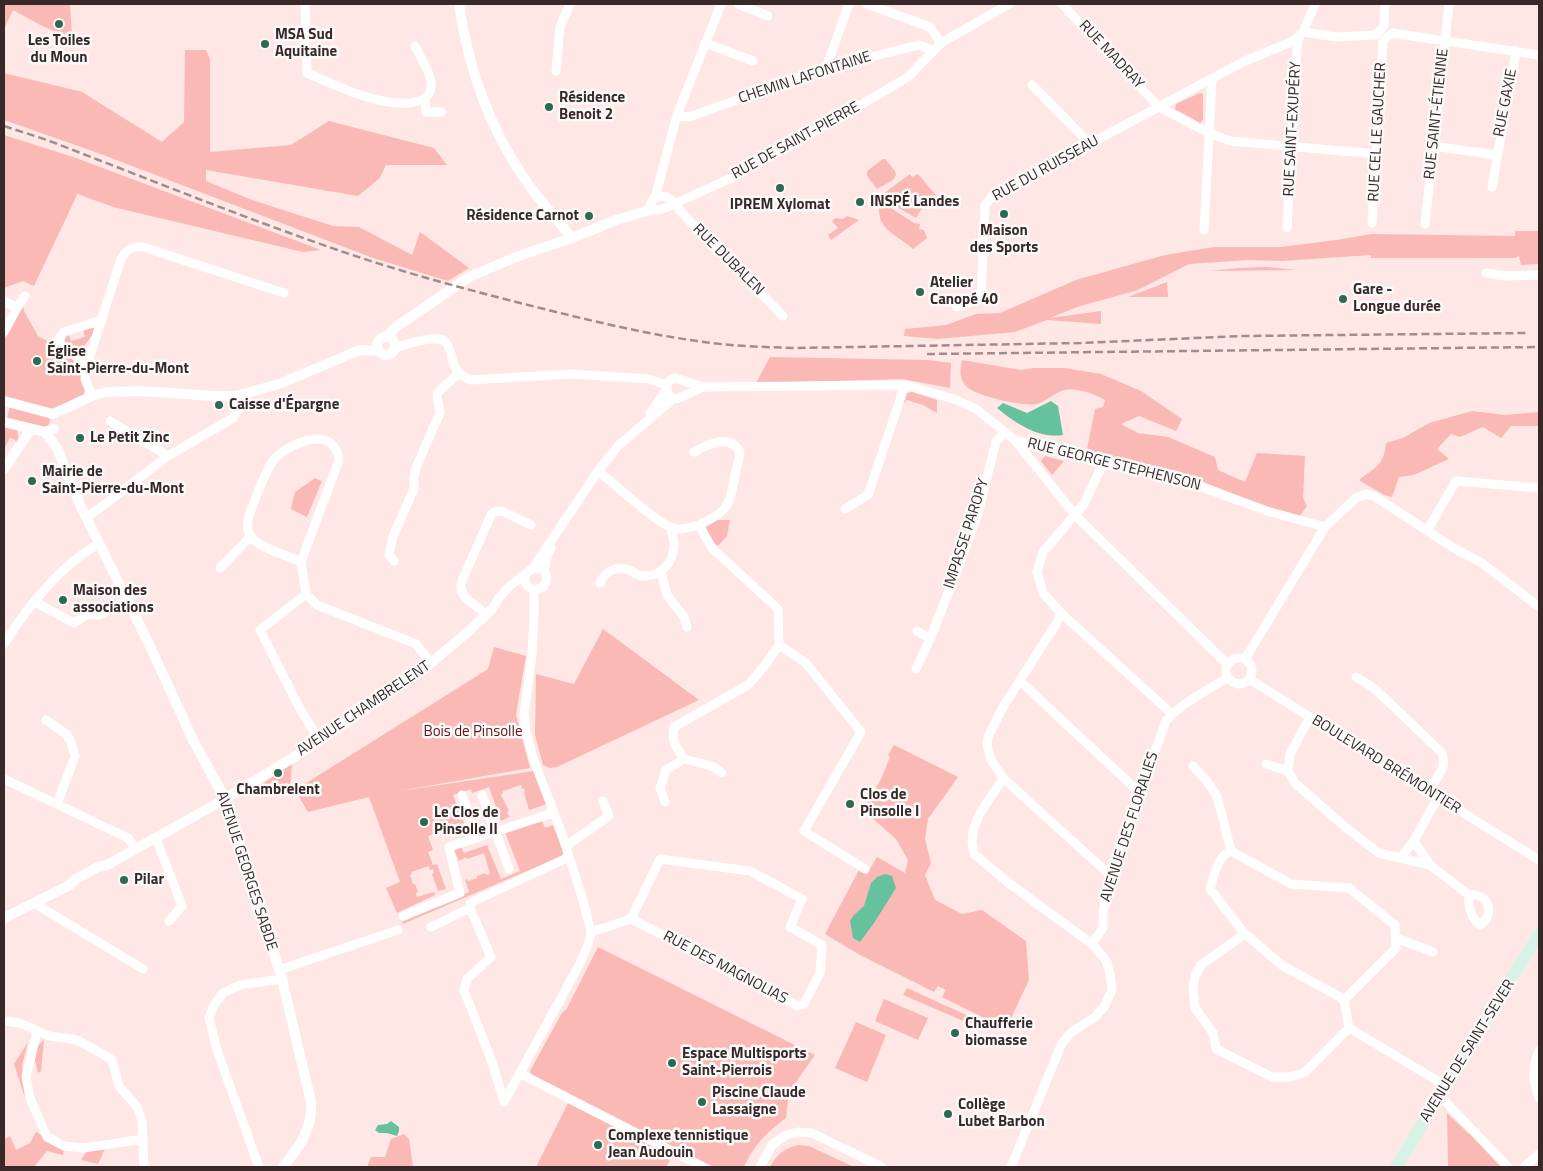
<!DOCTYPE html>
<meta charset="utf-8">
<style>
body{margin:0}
#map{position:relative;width:1543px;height:1171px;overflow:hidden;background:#ffe7e5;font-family:"Titillium Web",sans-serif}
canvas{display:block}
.frame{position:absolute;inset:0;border:5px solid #382928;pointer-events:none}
</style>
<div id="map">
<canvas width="1543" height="1171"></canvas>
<div class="frame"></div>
</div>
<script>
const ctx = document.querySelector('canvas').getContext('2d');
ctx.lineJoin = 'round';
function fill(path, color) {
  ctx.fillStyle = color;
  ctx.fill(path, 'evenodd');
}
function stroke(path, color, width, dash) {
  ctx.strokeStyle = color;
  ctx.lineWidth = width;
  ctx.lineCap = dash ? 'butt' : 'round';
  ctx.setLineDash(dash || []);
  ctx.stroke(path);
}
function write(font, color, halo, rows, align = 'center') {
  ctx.font = font + ' "Titillium Web",sans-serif';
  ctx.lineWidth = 5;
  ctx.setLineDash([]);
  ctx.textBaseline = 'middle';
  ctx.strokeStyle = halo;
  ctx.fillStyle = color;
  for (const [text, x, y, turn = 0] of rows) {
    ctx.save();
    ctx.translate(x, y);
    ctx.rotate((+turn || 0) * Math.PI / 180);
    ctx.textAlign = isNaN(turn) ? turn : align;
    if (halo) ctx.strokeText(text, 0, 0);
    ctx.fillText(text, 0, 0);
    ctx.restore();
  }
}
fill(new Path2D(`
 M4,4H70L72,34C56,36 28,18 13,10L4,29Z
 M185,50H206L210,59V152L291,145L329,121L434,148L447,165H386L380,178L358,196L206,170V181L252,200L333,226L359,227L412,255L420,232L469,268L448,281L373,258L98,153L4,120V73L82,92L162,142L184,122Z
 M1200,93L1203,94V120L1200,123L1175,109L1176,104Z
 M4,135L76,158L321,250L303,252L113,207L75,193L77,195L34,286L23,281L4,288Z
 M883,159H885L895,171L896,175L893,180L877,189L867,176V171Z
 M910,174L912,177L918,174L939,199L940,203L926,202L916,218L879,197Z
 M880,201L914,223L920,224L919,229L924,230L927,238L913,249C896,234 874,229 880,201Z
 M847,216L859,220L831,240L828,235L838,228L832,221L836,218L843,219Z
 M1515,231H1539V264L1521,265L1519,256L1515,258H1371V255L1282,261L1248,260L1189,264L1138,290L1077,307L1050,318L1101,311V324L1047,320L1015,332L938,339L904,336L905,329L946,325L976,314L1000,313L1076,280L1165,255L1214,247H1281L1337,240L1372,234L1515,236Z
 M1267,267L1297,270L1210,271L1239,268Z
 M1167,282L1168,297H1128Z
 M23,305L24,311L38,336L53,344L82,364L81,377L85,390L83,395L55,410L4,396V340Z
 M91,328H94L93,336H91C90,338 89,340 87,342C82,350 81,354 71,345L69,348L64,344L66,336L69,335L71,341L85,337L83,330Z
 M770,357L929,360L951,363L950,388L903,379L756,383Z
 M962,360L1021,370L1034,368H1064L1101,374L1141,391L1182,419L1176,431L1139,416L1121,424L1138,433L1168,437L1215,457L1218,470L1245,482L1257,453L1305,456L1303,498L1307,506L1297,520L1177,471L1095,453L1087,449L1095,409L1103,407L1105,400C1093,394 1080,388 1065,390C1055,392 1047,401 1038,404C1025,407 973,396 965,385C959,376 960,370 962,360Z
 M912,392L937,400V413L923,405L907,400L903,404L907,393Z
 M10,406L47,416L50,420L49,424L46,427L7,418Z
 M1472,411L1505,415L1539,412V426H1511L1501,438L1483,427L1460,437L1451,434L1437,449L1449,459L1414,475L1399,477L1392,497L1384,495L1359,480C1376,467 1384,465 1386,443L1403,438L1429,423Z
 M4,427L17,430L19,441L17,443L14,439L10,438L4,449Z
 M1045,456L1064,461L1052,475L1041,461Z
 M315,478L322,481L307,517L291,509L295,492Z
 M717,520H730L727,536L718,546L708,537L705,531L707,525Z
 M603,629L699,700L557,767L550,768L543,765L535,735L536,674L574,684Z
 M494,647L526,656L516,715L530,768L399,791L534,771L547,804L529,810L524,793L525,792L524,788L522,789L521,785L503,791V793L501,795L509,811L507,812L509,816H511L501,821L489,787L472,793L471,789L453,795L464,823L428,836L433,850L428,852L433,865L437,864L446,889L438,891L432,874L434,873L433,869L430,870L429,866L411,872L412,874L410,875L413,884H415L418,892L416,893L417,897L434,892L435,895L397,913L386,888L400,882L369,797L308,812L295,790L488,669Z
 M894,745L958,777L928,819L925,839L931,863L925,875L935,900L962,914L982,910L1026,941L1029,980L1006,1029L942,997L946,990L938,986L934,992L860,955L825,934L860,868L867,874L877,857L905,873L908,860L896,839L863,810L881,779L890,757L888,755Z
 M292,763L290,789L250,793Z
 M542,821L545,828L553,825L563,852L562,856L403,924L402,922L469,892L465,880L467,879L468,881L477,878V876L485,873L486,875L490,874L484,853L467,859L466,857L459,861L454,850L461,847L464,853L487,845L501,879L520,871L505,832Z
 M598,947L815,1055L789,1092L786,1118C766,1133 754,1145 744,1167H714L556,1089L531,1074L530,1071L563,1011L566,1010Z
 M907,988L984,1023L982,1029L903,995Z
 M884,999L928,1018L918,1040L875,1021Z
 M856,1022L886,1035L867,1082L835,1068Z
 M44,1040L41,1071L38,1073L35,1060L37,1046Z
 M28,1042L22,1065L25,1098L14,1064Z
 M568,1103L672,1156L666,1167H536Z
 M1447,1113L1468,1133H1469L1501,1167H1448Z
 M36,1132L64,1149L63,1155L47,1151L34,1167H4V1139L10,1136L16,1150L30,1143Z
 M404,1134L409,1139L413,1167H367L371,1157H385L391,1139Z
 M799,1145L809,1146L854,1167H770C777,1154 785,1148 799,1145Z
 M105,1149L98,1164L81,1160L87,1151Z`), '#fab9b5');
fill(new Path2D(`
 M1051,401L1058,406L1063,435C1039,439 1015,423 997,408L1003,403L1027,413Z
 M885,874L892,876L896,888L874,923L860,942L853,938L850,921L854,915L864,906L871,883L877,877Z
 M391,1121L399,1127V1131L397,1136L387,1133H379L375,1130L378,1125L387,1124Z`), '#66c29e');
stroke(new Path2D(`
 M305,4L307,73C340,87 374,105 410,103C424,101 433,96 431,81C429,70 420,57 415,46
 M738,4L768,16
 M867,4L930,27L941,43
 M1062,4L1159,107L1209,133L1230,141L1377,154
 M1303,32L1336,37L1376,35
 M1392,33L1539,55
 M1376,35L1384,26L1385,4
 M705,43L753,61
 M826,68L849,4
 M556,71L560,27L570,4
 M1032,85L1090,144
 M425,100L426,112H442
 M677,115L689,117L826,68L919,45L932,50
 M1433,146L1496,155
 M1492,187L1516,51
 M655,197L665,196L675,203L682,213L783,316
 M647,211L663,209L738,175L876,96L908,77L941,43L1009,4
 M647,211L656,194L677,115L721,4
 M1372,223L1383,41L1392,33
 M1425,224L1449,4
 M1287,228L1297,50L1298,40L1300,36
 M1204,230L1212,80
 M1486,273L1507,276L1539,275
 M4,301L17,308L25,296
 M957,307L981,298L985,205L992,196L1243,62L1293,41L1303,32L1315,4
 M4,332L17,308
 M394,349C404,344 414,342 424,340C465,331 438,369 471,380L571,374L649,379L667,385
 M87,365L63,347L58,340L64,332L102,320
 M703,387L677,399L670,397L666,388L669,381L675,378L703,387L905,385L954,399L976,409L1015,440L1103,464L1177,478L1267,511L1325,527
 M92,396L85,379L87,365L121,259C127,249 132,246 143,247L284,293
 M650,414L666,390
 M110,421L168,456
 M1015,440L1075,515L1227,664
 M694,452C708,444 732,433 740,453L730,499C724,514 712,518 699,525
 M1103,464L1084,504L1043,552L1037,572L1043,593L1061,613L1056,624L1003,707L988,737L987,745L991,760L1003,778L1112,877
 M598,471C614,483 660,527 676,529C684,530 691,527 699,525L712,548L778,609L779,645L766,664L748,685L674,727C671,741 676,747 684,759L712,766L722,773
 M845,509L868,495L905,385
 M86,517L100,508L168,456L233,418L237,411L236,396
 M1427,531L1456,481L1539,488
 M394,561L389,554L393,536L414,489V476L417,465L440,413L437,396L438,392L458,374
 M301,562C288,556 257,547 250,536C248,532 247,526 248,521C250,510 268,465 275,458C292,442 334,424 339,460L301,562L306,594L317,605L416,644L431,663
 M220,568L251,536
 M544,571L548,554L551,548
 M661,572L667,595L684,617L687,627
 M526,573C523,581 526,587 534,590L543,587C548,581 548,575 542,569L533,568
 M600,583C605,571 616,566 629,570C634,572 638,576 643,576C660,577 673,563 674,547C675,541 672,533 670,527
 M306,594L260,630L299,707L319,740
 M35,602L74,623L88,614L99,615L127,600
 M493,608L498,599L510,586L533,568L598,471L619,445L673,399
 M1061,613L1172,714
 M486,614C476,605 459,598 461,583L491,515L494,512L502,511L531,525
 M917,631L930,639L959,566L978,514L996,441L1005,432
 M4,644C26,609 62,563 99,544
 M779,645L806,663L861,732L804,831L865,869
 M1226 671a13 13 0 1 1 26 0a13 13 0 1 1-26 0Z
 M1245,659L1325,527L1356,498L1367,494L1374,496L1452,547L1482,563L1539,607
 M916,669L930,639
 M1356,677L1374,688L1441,752C1449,767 1436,778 1428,791
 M1249,679L1539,860
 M1020,681L1140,793
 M1310,717L1290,754L1288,771L1295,783L1345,827L1379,853L1430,865
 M46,720L66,734L71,742L75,756L57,804
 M1266,764L1288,771
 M1193,766L1206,780L1217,796L1231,851
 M1003,778L979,815L973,831L972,843L974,854L1010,884L1092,944L1106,960L1110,974L1112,990L1104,1007L1095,1017L1072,1032L1062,1043L1011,1167
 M4,779L128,838L136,849
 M462,795L478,838
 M482,795L509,869
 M665,802L660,788L666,770L684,759
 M156,838L182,906L169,921
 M1414,841L1430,865L1469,895C1468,906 1471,918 1480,925C1496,916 1489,892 1469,895
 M566,846L609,816L603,801
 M1231,851C1217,856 1214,876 1210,889L1245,934L1283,966L1340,997L1344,1000L1349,1028L1446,1086
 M1231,851L1291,884L1349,888L1395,925L1396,948L1344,1000
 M1401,857L1414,841L1438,797
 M34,903L143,969
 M470,908L491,957L467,979L464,990L492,1062L504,1102
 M403,916L460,893L449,847L553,813
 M431,927L470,908V903L569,857
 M591,932L631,919L660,859L750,871L802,899L790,927L822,945L820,973L804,1004L798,1006L713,964L698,953L631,919
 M1245,934L1201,965L1195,976L1193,986L1195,1008L1213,1033L1216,1049L1272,1077H1290L1304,1073L1349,1028
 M1396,938L1433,952
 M1092,944L1103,928V912L1109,885L1138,798L1166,721C1182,702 1207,691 1227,678
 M279,970L398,930
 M4,1021L20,1023L49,1036L73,1039L79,1041L106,1056L112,1060L119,1086L137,1107L142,1120L144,1167
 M37,1032L26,1077L30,1098L47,1137L64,1146L84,1148L143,1139
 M1539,1051C1531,1069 1533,1080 1539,1098
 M521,1074L703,1167
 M1440,1096L1508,1167
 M504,1102L578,967L588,945L591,932L584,904L562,834L533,758L526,732L524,715L532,653L534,620V590
 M259,1167L217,1050L209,1018L214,1005L223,993L240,985L282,979
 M760,1167L772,1145L786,1135L798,1132L812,1133L882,1167
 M1524,1167L1539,1154`), '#fff', 9);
stroke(new Path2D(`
 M459,4C468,67 488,125 524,178C538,199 556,218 572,238
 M386,337L396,327L469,277L516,257L572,238L616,220L647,211
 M377 346a9 9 0 1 1 18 0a9 9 0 1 1-18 0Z
 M4,401L53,414
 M53,414L92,396L106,392L141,391L214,396H236L279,384L360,350L379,351
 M4,422L45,432L54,429
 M45,432L57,448L80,505L150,646L193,740L225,799L229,810L282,979L311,1102C313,1129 299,1147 283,1167
 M4,469L31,429
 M4,918L70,885L76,879L98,867L107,865L225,799L291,759L353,718L431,663L470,630L493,608`), '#fff', 10);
stroke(new Path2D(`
 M1396,1167L1539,934`), '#d7f3e8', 12);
stroke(new Path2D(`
 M4,126L47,140C141,176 234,214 329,247C394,270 461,288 528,305C584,319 640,333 697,341C729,346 762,347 794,348L1081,343L1242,336L1527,333
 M927,354L1539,347`), '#a08d8b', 2.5, [8, 4]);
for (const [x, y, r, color] of [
 [59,24,5,"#2e6952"],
 [265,44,5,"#2e6952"],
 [549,107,5,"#2e6952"],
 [780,188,5,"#2e6952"],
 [860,202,5,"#2e6952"],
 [1004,214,5,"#2e6952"],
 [589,216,5,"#2e6952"],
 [920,292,5,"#2e6952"],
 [1343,299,5,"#2e6952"],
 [37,361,5,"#2e6952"],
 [219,405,5,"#2e6952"],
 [80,438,5,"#2e6952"],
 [32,481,5,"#2e6952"],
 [63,600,5,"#2e6952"],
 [278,773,5,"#2e6952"],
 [850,804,5,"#2e6952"],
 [424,822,5,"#2e6952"],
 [124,880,5,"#2e6952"],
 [955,1033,5,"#2e6952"],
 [672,1063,5,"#2e6952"],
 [702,1102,5,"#2e6952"],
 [948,1114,5,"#2e6952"],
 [598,1145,5,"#2e6952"]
]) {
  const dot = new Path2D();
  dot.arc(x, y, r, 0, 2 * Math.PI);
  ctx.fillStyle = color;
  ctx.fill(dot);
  stroke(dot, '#fafafa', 2);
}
write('bold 15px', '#382928', '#fafafa', [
 ["MSA Sud",275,35],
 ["Aquitaine",275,52],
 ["Les Toiles",59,41,"center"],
 ["du Moun",59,58,"center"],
 ["Résidence",559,98],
 ["Benoit 2",559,115],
 ["INSPÉ Landes",870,202],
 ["IPREM Xylomat",780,205,"center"],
 ["Résidence Carnot",579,216,"right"],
 ["Maison",1004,231,"center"],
 ["des Sports",1004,248,"center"],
 ["Atelier",930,283],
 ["Canopé 40",930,300],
 ["Gare -",1353,290],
 ["Longue durée",1353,307],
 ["Église",47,352],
 ["Saint-Pierre-du-Mont",47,369],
 ["Caisse d'Épargne",229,405],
 ["Le Petit Zinc",90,438],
 ["Mairie de",42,472],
 ["Saint-Pierre-du-Mont",42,489],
 ["Maison des",73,591],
 ["associations",73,608],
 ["Chambrelent",278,790,"center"],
 ["Clos de",860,795],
 ["Pinsolle I",860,812],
 ["Le Clos de",434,813],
 ["Pinsolle II",434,830],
 ["Pilar",134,880],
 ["Chaufferie",965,1024],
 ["biomasse",965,1041],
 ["Espace Multisports",682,1054],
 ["Saint-Pierrois",682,1071],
 ["Piscine Claude",712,1093],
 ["Lassaigne",712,1110],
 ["Collège",958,1105],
 ["Lubet Barbon",958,1122],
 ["Complexe tennistique",608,1136],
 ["Jean Audouin",608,1153]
], 'left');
write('15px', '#382928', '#fafafa', [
 ["RUE MADRAY",1111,55,47],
 ["CHEMIN LAFONTAINE",805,78,-18],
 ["RUE GAXIE",1506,103,-79],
 ["RUE SAINT-ÉTIENNE",1437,114,-84],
 ["RUE SAINT-EXUPÉRY",1293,129,-87],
 ["RUE CEL LE GAUCHER",1378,132,-87],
 ["RUE DE SAINT-PIERRE",796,141,-29],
 ["RUE DU RUISSEAU",1046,169,-29],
 ["RUE DUBALEN",728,260,45],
 ["RUE GEORGE STEPHENSON",1114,465,14],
 ["IMPASSE PAROPY",967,534,-72],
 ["AVENUE CHAMBRELENT",364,709,-34],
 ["BOULEVARD BRÉMONTIER",1386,765,32],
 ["AVENUE DES FLORALIES",1130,827,-72],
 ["AVENUE GEORGES SABDE",246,871,72],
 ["RUE DES MAGNOLIAS",725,968,28],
 ["AVENUE DE SAINT-SEVER",1468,1051,-58]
]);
write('15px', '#5f1418', '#fafafa', [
 ["Bois de Pinsolle",473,732]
]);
</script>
